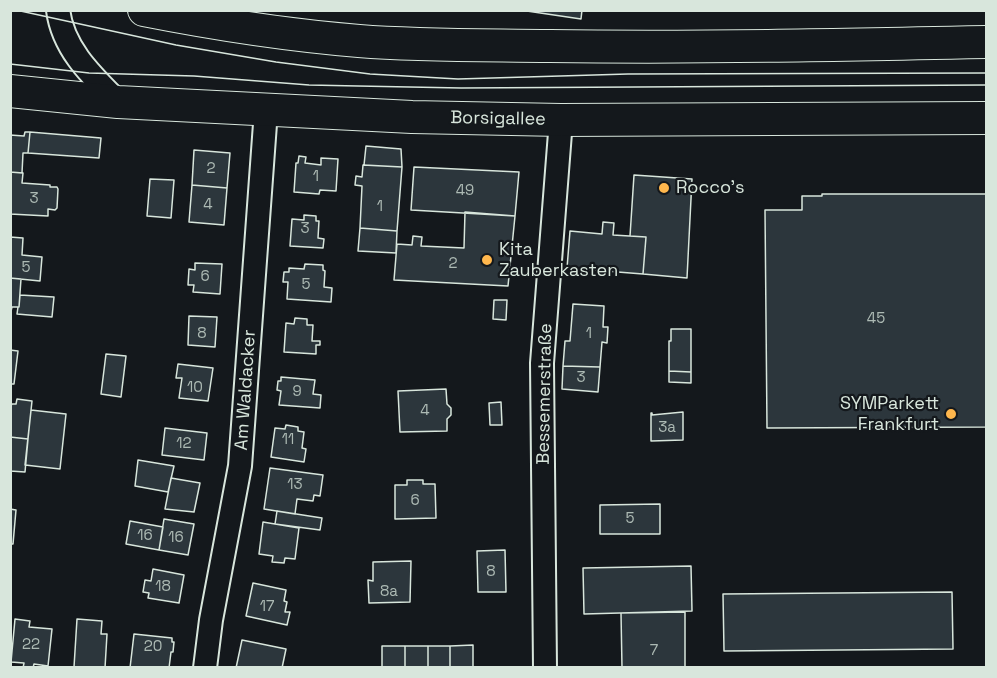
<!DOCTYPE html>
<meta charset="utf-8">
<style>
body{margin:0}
#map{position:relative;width:997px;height:678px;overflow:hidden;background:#14181c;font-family:"Space Grotesk",sans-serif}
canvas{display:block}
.frame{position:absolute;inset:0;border:12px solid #d8e6dc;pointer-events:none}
</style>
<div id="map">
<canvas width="997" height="678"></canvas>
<div class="frame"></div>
</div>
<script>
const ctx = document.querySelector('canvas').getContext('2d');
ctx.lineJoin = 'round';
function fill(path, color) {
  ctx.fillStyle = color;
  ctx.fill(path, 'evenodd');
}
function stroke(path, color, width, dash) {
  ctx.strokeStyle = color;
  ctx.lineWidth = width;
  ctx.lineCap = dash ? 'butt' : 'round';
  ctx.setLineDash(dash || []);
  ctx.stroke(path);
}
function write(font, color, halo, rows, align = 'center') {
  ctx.font = font + ' "Space Grotesk",sans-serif';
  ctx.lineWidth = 4.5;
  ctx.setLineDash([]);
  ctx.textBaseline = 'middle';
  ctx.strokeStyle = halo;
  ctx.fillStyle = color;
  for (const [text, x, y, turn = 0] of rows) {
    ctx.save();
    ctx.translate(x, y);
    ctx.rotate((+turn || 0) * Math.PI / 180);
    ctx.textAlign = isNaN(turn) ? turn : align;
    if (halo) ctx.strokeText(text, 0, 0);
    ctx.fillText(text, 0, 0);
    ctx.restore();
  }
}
const building = new Path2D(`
 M520,10H582L581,19Z
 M25,132H30L28,153H23L22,173L10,172V135L24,136Z
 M30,132L101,138L99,158L28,153Z
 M366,146L401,149L402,167L364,165Z
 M194,150L230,153L227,188L192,185Z
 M299,156L306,157L305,163L321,165V158L338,159L336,191L320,190L319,194L294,192L296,163H298Z
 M363,165L402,167L397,231L360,228L362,186L355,185L356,176L362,177Z
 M414,167L519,172L515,216L411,210Z
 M10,172L23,173L22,183L50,185V187H57L58,189L57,208L55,210L48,209V216L10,214Z
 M634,175L692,179L687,278L643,274L646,237L630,236Z
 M150,179L174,180L171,218L147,216Z
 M192,185L227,188L224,225L189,222Z
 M822,194H986V427L767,428L765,210H802V196H822Z
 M465,212L515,216L508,286L394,280L397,244L412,245L413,236L422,237L421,246L464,248Z
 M304,215L316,216V221H319L318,238L324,239L323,248L290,246L292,219L304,220Z
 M603,222L614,223L613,235L646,237L643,274L567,268L570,231L602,234Z
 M360,228L397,231L396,253L358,251Z
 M10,237L23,238L22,255L42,257L40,281L10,278Z
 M195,263L222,264L220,294L193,292L194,285H188L189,269L195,270Z
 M305,264L323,265V270L325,271L324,287L332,288L331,302L287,299L288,282H283L284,272H289V268L304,269Z
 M10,278L21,279L19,307H12L11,311Z
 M20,295L54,297L52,317L17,314L18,307H19Z
 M494,300H507L506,320L493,319Z
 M573,304L604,306L603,327H608L607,343L602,342L600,367L563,366L565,341H570Z
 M189,316L217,317L215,347L188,345Z
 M295,318L307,319V325H313L312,341H320V345H316V354L284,352L286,323L294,324Z
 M671,329H691V372L669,371V341H671Z
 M10,350L18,351L14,384H10Z
 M106,354L126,356L121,397L101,394Z
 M178,364L213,368L208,401L179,398L182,378H176Z
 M563,366L600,367L598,392L562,389Z
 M669,371L691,372V383L669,382Z
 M281,377L315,380L313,394L321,395L320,408L279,405L281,391L277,390L278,381H281Z
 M446,389L447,404L451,408V415L447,419V431L400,432L398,391Z
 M17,399L32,401L28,439L10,437V407L12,404H16Z
 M501,402L502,425H490L489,403Z
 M31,410L66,414L60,469L25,465Z
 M683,412V440L651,441V413H652V415Z
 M286,425L298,427V431L304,432L302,448L306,449L304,462L271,457L275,428L285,429Z
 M165,428L207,433L204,460L162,455Z
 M10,437L28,439L25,472L10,471Z
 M138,460L174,466L168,492L135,486Z
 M270,468L323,475L320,496L314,495L313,501L297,499L295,514L264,509Z
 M171,478L200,483L194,512L165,509Z
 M407,480H423V484H435L436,518L395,519V485H407Z
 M660,504V534H600V505Z
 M10,509L16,510L13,544H10Z
 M277,511L322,518L320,530L275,524Z
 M164,519L194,524L188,555L159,550Z
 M130,521L163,527L159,550L126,544Z
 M263,522L299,528L295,559L285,558L284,563L272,562L273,556L259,554Z
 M505,550L506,592H478L477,551Z
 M411,561L410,602L369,603L368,580L373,581V562Z
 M691,566L692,611L584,614L583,568Z
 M153,569L184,575L179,603L148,598L149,593L143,592L145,580L151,581Z
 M253,583L286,590L284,601L287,602L285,612H290L287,625L246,616Z
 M952,592L953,649L724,651L723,594Z
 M685,612V668H622L621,613Z
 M15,619L30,621L29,627L52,629L48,666L34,664L33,668H23L24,663L11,662Z
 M77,619L102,621L101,634H107L105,668L74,667Z
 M134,634L172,638V642H174L173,652H171L169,668H130Z
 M242,640L286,649L282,668H236Z
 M473,645V668H450V646Z
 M382,646H405V668H382Z
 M405,646H428V668H405Z
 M428,646H450V668H428Z`);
fill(building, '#2c363c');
stroke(building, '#d8e6dc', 1.5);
const street = new Path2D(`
 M58,10C63,49 92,76 118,102
 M205,668L211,620L240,466L266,110
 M545,668L542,363L561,120`);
const secondary = new Path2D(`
 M144,10C215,24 287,35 359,41C423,46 487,45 550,46C696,48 841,45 986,42
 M10,91L118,102L412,117L561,120L986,118`);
stroke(street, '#d8e6dc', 26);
stroke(secondary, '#d8e6dc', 34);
stroke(street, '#14181c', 22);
stroke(secondary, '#14181c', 32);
stroke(new Path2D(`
 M16,10L176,45L276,62L370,74L458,79L628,74L986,73
 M10,64L89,73L194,76L309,85L358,86L461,88L986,85`), '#d8e6dc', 1.5);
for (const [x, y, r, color] of [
 [664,188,6,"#ffb74d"],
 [487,260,6,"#ffb74d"],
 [951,414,6,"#ffb74d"]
]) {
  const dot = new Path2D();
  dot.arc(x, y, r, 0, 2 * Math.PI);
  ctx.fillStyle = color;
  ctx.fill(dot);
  stroke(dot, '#14181c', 2);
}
write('15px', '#adbab4', null, [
 ["2",211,169],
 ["1",316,177],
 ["49",465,191],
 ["3",34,199],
 ["4",208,205],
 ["1",380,207],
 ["3",305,229],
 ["2",453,264],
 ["5",26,268],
 ["6",205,277],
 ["5",306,285],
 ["45",876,319],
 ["8",202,334],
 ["1",589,334],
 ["3",581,378],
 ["10",195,388],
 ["9",297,392],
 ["4",425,411],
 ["3a",667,428],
 ["11",288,440],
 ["12",184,444],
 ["13",295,485],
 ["6",415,501],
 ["5",630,519],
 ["16",145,536],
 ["16",176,538],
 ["8",491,572],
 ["18",163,587],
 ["8a",389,592],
 ["17",267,607],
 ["22",31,645],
 ["20",153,647],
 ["7",654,651]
]);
write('18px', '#d8e6dc', '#14181c', [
 ["Borsigallee",498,119,1],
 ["Am Waldacker",246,390,-86],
 ["Bessemerstraße",545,394,-89]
]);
write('18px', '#d8e6dc', '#14181c', [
 ["Rocco's",676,188],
 ["Kita",499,250],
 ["Zauberkasten",499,271],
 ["SYMParkett",939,404,"right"],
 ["Frankfurt",939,425,"right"]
], 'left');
</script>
